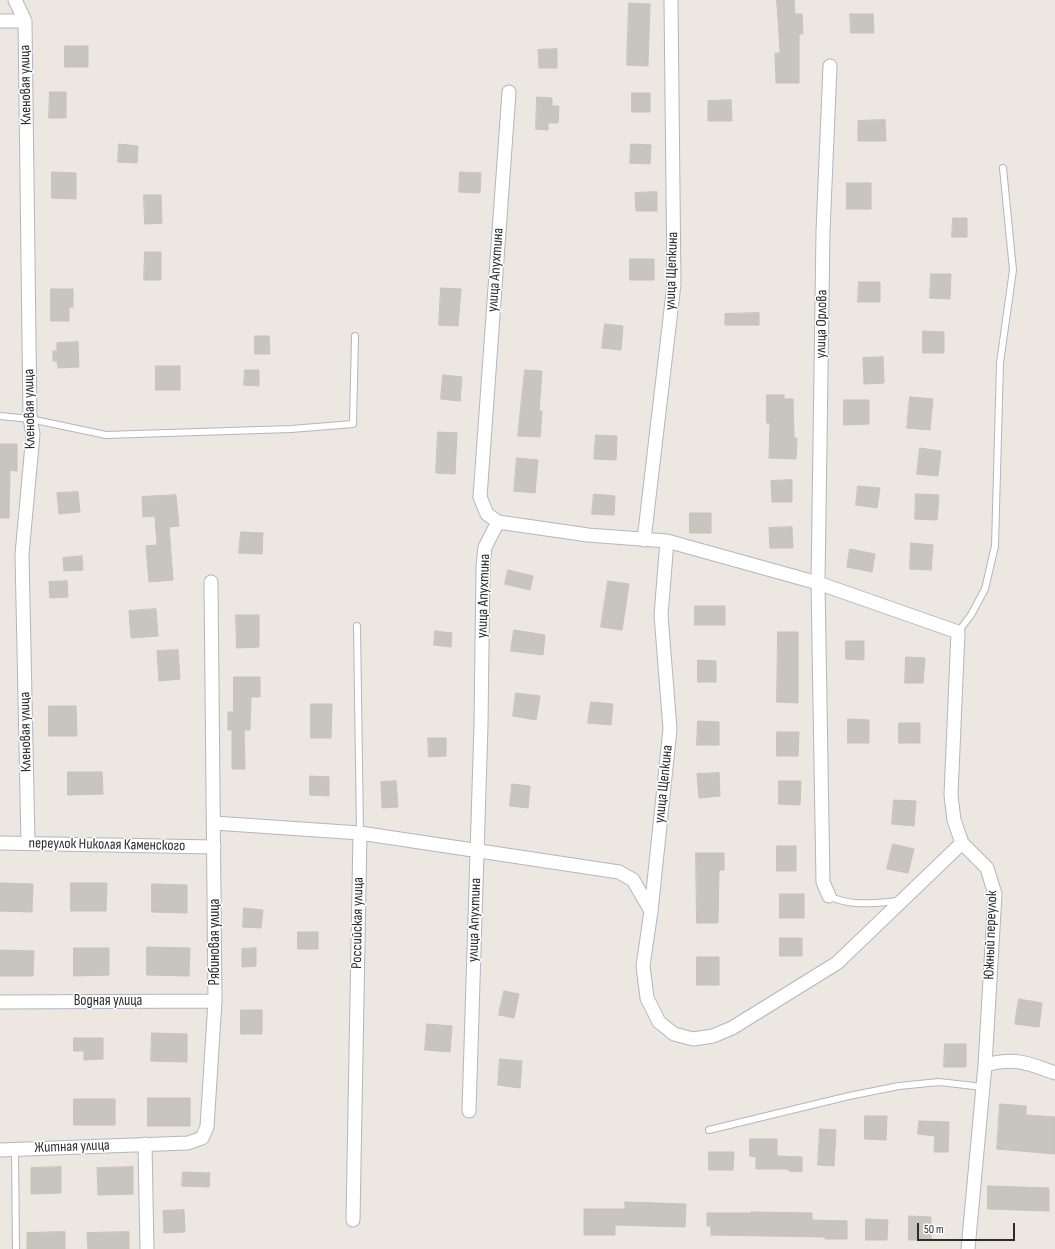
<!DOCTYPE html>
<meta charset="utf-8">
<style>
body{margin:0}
#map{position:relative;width:1055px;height:1249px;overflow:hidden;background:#ece7e0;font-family:"Sofia Sans Condensed",sans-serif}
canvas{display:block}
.scale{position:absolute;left:917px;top:1223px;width:98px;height:18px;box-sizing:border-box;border:2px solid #2c2c2c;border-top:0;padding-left:5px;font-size:12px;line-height:14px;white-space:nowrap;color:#2c2c2c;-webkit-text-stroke:3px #fff;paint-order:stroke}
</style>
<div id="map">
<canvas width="1055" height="1249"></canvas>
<div class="scale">50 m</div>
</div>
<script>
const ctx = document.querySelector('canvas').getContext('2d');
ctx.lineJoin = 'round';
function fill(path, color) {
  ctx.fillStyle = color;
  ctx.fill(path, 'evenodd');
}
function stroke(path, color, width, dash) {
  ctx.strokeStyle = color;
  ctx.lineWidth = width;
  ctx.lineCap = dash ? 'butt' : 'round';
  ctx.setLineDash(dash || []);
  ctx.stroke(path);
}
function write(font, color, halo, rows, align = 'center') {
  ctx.font = font + ' "Sofia Sans Condensed",sans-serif';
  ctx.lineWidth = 3;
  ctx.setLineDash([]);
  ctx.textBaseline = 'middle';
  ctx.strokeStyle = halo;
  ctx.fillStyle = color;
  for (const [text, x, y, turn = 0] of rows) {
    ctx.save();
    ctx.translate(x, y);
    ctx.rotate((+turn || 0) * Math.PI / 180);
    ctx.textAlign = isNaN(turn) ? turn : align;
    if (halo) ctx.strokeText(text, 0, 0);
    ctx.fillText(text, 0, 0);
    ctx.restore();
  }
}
const building = new Path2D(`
 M777,0H794L795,14H802L803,34H799V83H776L775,53H780Z
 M629,3L650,4L648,66L627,65Z
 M850,14H873L874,33H851Z
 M65,46H88V67H65Z
 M557,49V68H539L538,50Z
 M50,92H66V118H49Z
 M632,93H650V112H632Z
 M537,97L552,98V106H559L558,123H548V130L536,129Z
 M731,100L732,121H708V101Z
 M885,120L886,141H858V121Z
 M119,144L138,146L137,163L118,162Z
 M631,144L651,145L650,164L630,163Z
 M52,172L76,173V199L52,198Z
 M460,172L481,173L480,193L459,192Z
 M847,183H871V209H847Z
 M657,192V211H636L635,193Z
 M144,195H161L162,223L145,224Z
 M953,218H967V237H952Z
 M145,252H161V280H144Z
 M630,259H654V280H630Z
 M931,274H951L950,299L930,298Z
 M859,282H880V302H858Z
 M441,288L461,289L458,326L439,325Z
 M51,289H73V307H69V321H51Z
 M759,313V325H725V314Z
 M605,324L623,326L621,350L602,348Z
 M923,331L944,332V353H923Z
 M255,336H269L270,354H255Z
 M78,342L79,367L58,368L57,361H53V351H57V343Z
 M883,357L884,383L864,384L863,358Z
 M156,366H180V390H156Z
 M245,370H259V386L244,385Z
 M525,370L542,371L539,411H542L540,437L518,436Z
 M443,375L462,377L460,401L441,399Z
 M767,395H784V399H793L794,438H797L796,459L769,458L770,423H767Z
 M910,397L933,399L930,430L907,428Z
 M844,400H869V424L844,425Z
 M438,432L457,433L455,474L436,473Z
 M596,435L617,436L616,460L594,459Z
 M0,444H17V471L10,470L9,518H0Z
 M920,448L941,451L938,476L917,474Z
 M517,458L538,460L535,493L514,491Z
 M792,480V502H772L771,481Z
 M858,486L880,488L877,508L856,505Z
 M78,492L80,512L59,514L57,493Z
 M594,494L615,496L614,515L592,514Z
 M916,494L939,495L937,520L915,519Z
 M176,495L179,526L169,527L173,580L149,582L146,546L157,545L155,516L143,517L142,497Z
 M690,513H711V533H690Z
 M792,527L793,548H770L769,528Z
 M241,532L263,533L262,554L239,553Z
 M911,543L933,545L931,570L910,569Z
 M850,549L875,554L872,572L847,567Z
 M82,556L83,570L64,571L63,558Z
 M508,570L533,576L530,590L505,584Z
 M67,581L68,597L50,598L49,582Z
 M608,581L629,584L622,630L601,627Z
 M695,606H725V625H695Z
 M156,609L158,636L131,638L129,611Z
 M236,615H259V647L237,648Z
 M514,630L545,635L543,655L511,651Z
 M435,631L452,633L451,647L434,645Z
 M778,632H798V703L777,702Z
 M846,641H864V660L846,659Z
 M178,650L180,679L159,681L157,651Z
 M906,657L925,658L923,683H905Z
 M698,660L716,661V682H698Z
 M234,677H260V697H251L250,730H244L245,769H232V730H228V712H233Z
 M516,693L540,696L536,720L513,716Z
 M591,702L613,704L611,725L588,723Z
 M311,704H332L331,738H311Z
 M49,706H76L77,736H49Z
 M848,719L869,720V743H848Z
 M698,721L719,722V745H697Z
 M899,723H920V743H899Z
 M777,732H799L798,756H777Z
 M428,738H446V756L429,757Z
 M68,772H102L103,794L68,795Z
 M719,773L720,796L699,798L697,774Z
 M310,776L329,777V796L310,795Z
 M396,781L398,807L382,808L381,782Z
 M779,781H801L800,805L779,804Z
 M512,784L530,786L528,808L510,806Z
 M894,800L916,801L914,826L892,824Z
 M893,844L914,849L908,873L887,869Z
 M777,846H796V871H777Z
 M696,853H724V870H719L718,923H697Z
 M0,883L33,884L32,912L0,911Z
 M71,883H107L106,911H71Z
 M152,884L187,885V913L152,912Z
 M780,894H804V918H780Z
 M244,908L263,910L261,928L243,927Z
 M298,932H318V949H298Z
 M780,938H802V956H780Z
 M147,947L190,948L189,976L147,975Z
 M74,948H109V975L74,976Z
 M256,948V966L242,967V949Z
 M0,950L34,951L33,976H0Z
 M697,957H719V985H697Z
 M504,991L519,994L514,1018L499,1015Z
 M1019,999L1042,1003L1039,1027L1015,1024Z
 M241,1010H262V1034H241Z
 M427,1024L452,1026L450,1052L425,1050Z
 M152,1033L187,1034V1062L151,1061Z
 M74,1038H103V1059L84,1060V1051H74Z
 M945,1044H966V1067H944Z
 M500,1059L522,1061L520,1088L498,1085Z
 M148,1098H190V1126H148Z
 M74,1099H115V1125H74Z
 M1000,1104L1026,1106V1115L1055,1117V1154L997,1149Z
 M865,1116H887L886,1140L865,1139Z
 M919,1121L949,1122L948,1152H934L935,1136L918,1134Z
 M820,1129L836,1130L834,1166L818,1165Z
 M750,1139H777V1156L802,1157V1172L789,1171V1169H756V1157L750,1156Z
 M709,1152H734L733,1170H709Z
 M61,1167V1193L31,1194V1168Z
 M133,1167V1194L98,1195L97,1168Z
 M183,1172L210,1173L209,1187L182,1186Z
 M988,1186L1049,1188V1211L988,1209Z
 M625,1202L686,1204L685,1227L615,1225V1235H584V1209H625Z
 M184,1210L185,1232L164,1233L163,1211Z
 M751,1212L812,1213V1220L847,1221V1239H825V1237L711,1235V1226H707V1213H751Z
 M909,1216L931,1217V1240H909Z
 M866,1219L888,1220L887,1240H866Z
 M65,1232V1249H27V1233Z
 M129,1232V1249H88L87,1233Z`);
fill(building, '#c8c5be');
stroke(building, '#c7c2ba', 1);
const lane = new Path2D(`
 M0,416L30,419L106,435L291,429L353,424L355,336
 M357,626L360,833
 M958,632L971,615L985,589L995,546L1000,363L1013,270L1003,168
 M829,896C851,907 875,903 899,901
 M709,1130L849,1096L899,1086L939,1082L983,1087
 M15,1149L16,1249`);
const street = new Path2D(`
 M15,0L25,21L30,419L33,434L22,554L28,843
 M0,21H25
 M498,522L588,535L667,541L818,583L958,632L951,795L954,820L962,843L987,868L995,894L985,1065L968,1249
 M498,522L487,514L480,497L509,92
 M644,540L674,284L671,0
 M667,541L661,615L670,729L651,911L643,966L647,998L659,1022L674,1034L693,1039L713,1036L732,1028L837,963L962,843
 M214,823L360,833L619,872L633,880L651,911
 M0,843L214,847
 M829,896L823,882L818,583L823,231L830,66
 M0,1002L215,1001
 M985,1065C1016,1057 1027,1063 1055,1073
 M469,1111L481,725L483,566L485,547L498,522
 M145,1144L147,1249
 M0,1150L188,1143L202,1138L207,1127L215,1001L211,582
 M353,1220L360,833`);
stroke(lane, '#b4b6be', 8);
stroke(street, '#b4b6be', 15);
stroke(lane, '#fff', 6);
stroke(street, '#fff', 13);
write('15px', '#2c2c2c', '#fff', [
 ["Кленовая улица",26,85,-91],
 ["улица Апухтина",496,270,-86],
 ["улица Щепкина",672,271,-88],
 ["улица Орлова",822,324,-89],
 ["Кленовая улица",30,409,-91],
 ["улица Апухтина",484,596,-88],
 ["Кленовая улица",26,732,-91],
 ["улица Щепкина",664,784,-84],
 ["переулок Николая Каменского",107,845,1],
 ["улица Апухтина",475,920,-88],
 ["Российская улица",358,923,-89],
 ["Южный переулок",991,935,-88],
 ["Рябиновая улица",215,942,-90],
 ["Водная улица",108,1001],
 ["Житная улица",72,1147,-2]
]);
</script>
